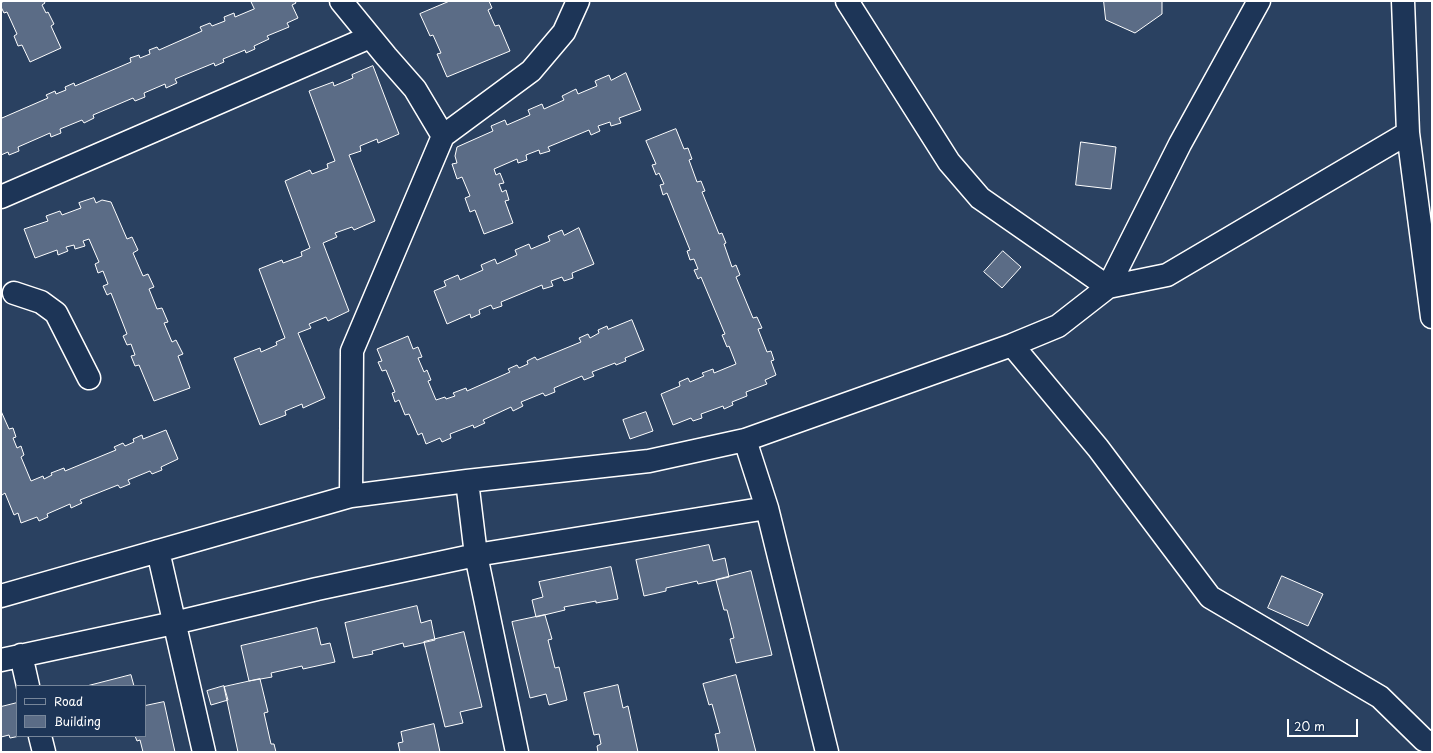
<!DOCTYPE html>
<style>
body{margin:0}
#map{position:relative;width:1433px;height:753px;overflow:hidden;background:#2a4161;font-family:"Playpen Sans",sans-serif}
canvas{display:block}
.frame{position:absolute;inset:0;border:2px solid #fff;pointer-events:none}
.legend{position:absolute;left:16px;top:685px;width:130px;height:52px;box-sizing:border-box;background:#1d3557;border:1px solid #77869a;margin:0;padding:5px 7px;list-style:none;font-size:12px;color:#fff}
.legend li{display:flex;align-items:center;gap:8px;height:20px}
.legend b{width:20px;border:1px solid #77869a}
.scale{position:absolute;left:1287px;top:719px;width:71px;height:18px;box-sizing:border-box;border:2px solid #fff;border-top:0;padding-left:5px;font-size:12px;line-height:14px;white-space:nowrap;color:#fff;-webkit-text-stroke:3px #1d3557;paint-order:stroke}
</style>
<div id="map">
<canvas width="1433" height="753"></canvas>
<div class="frame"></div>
<ul class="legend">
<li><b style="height:5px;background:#1d3557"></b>Road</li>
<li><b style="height:11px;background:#5b6c86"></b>Building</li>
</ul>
<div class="scale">20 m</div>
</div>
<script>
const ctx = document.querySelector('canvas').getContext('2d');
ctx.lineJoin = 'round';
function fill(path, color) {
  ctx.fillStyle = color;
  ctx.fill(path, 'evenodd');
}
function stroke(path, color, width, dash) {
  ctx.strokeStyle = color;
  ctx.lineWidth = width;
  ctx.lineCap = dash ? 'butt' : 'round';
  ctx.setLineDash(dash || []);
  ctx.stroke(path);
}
const building = new Path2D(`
 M5,1H44L45,3L42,5L46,13L48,12L54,24L51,26L61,48L30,62L22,45L18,46L14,36L17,34L7,12L4,13L1,7V3Z
 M251,1H295L296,3L292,5L298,18L287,23L289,27L267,36L269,39L254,46L255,49L246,53L245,50L223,59L224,62L215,66L214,63L175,79L177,83L166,88L165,84L144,93L145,97L135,101L133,98L93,115L94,118L84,123L82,120L60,129L61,133L51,137L50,133L18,147L19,151L9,155L8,152L1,155V116L2,118L48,98L46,95L55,91L56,94L66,90L65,87L74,83L75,86L131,62L130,58L139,55L140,58L150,54L149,50L157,47L159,50L202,31L200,27L210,23L212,26L225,21L224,17L234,13L235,17L254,9Z
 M450,1H489L492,8L488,10L495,26L499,25L510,51L447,77L437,54L441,53L433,35L430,36L420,14Z
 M1104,1H1162V14L1135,33L1106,20Z
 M373,66L399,134L378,143L377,139L360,146L361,151L349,155L375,221L354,230L352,227L335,233L337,237L323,243L349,311L328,321L326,317L309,324L311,328L298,333L325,398L303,408L302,404L285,411L286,415L260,425L234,358L260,348L261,352L277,345L276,342L285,338L259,269L282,260L283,263L302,256L301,252L310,248L285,181L310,170L312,174L328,168L327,164L335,161L309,91L333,82L334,86L353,78L352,75Z
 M626,73L641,110L619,118L621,123L611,126L610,122L598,126L600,131L591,135L589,130L548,147L550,151L540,154L539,150L526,155L527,160L518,163L517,159L494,169L496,175L500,173L504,183L499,184L502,192L506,190L509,200L505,201L513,223L484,234L475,210L470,212L465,198L470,196L462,177L457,179L452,164L457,163L455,156L457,147L493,131L491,126L505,120L507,125L530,115L528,110L542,104L544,109L564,100L562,96L576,89L578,94L597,86L595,81L609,75L611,80Z
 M676,129L684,149L688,148L692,159L689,160L697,182L701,181L705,191L702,192L719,234L722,233L726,243L724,244L732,267L736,265L740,275L736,277L753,318L757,317L762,328L758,329L767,352L771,351L774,360L771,361L776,375L765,380L767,384L746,392L747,396L732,402L733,405L724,409L723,406L701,414L702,418L693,421L691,418L673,425L661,394L680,386L679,382L688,378L690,382L704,376L702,373L713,369L714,373L736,364L729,346L727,347L722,335L725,334L701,277L698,279L694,270L698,269L694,259L690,260L687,251L690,250L667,193L663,195L660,185L664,184L659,173L656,175L652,165L656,164L646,141Z
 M1081,142L1116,147L1111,189L1076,185Z
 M94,198L96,203L102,200L111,202L127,239L132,237L138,250L133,253L143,276L148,274L154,287L149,289L157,309L162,308L168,322L164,323L172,342L176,340L183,354L178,356L190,388L154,401L139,365L135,366L131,356L135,355L131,344L127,345L123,336L127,334L111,293L107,295L103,286L108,284L103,271L98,273L95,264L99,262L89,239L83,241L85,246L75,249L74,245L66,247L68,251L58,255L57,250L35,258L24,229L48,221L46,216L60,211L62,215L81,208L79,203Z
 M579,228L594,264L572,273L573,278L564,281L562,277L551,281L553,286L543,289L542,285L501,302L502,306L493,309L491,305L479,310L480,314L471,318L470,314L447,324L434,291L446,286L444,281L458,275L460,280L483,270L481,265L495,259L497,264L517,255L515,250L529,244L531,249L550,241L548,236L562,230L564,235Z
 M1003,251L1021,267L1002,288L984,272Z
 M632,320L644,350L625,358L626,361L616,365L615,363L592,372L594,376L584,380L582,376L554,388L555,392L545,396L543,393L521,402L523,406L513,411L511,407L483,420L485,423L474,428L473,425L450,434L451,438L442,442L440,438L426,444L422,433L418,435L409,414L405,415L399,400L395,402L392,393L395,392L386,370L382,371L378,362L382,361L377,349L408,336L413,349L418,347L422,357L418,358L424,372L427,370L431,380L428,381L436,400L445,397L446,399L455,396L453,393L466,388L467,391L510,372L508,369L517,365L519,368L528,364L527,361L535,357L537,360L581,342L579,338L588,334L590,338L599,333L598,330L607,326L608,329Z
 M1,411L9,429L13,428L16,437L13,438L17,448L21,446L24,455L21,457L31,481L43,476L44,479L52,475L51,473L64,468L65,471L116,450L114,447L123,443L125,446L134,442L133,439L142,435L143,439L166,430L178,459L161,467L162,470L152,474L150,471L128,480L130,484L120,488L118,485L80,500L82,503L71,508L70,504L47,514L48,517L39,521L37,517L21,523L18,513L14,515L5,493L2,495L1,494Z
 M646,412L653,431L630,439L623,420Z
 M709,545L713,561L725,558L729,577L698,584L697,581L666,588V591L644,596L636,560Z
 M611,567L618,599L596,603V601L564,607L565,610L536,617L532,600L543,597L539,582Z
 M751,571L772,655L736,663L730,639L734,638L727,610H724L716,580Z
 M1282,576L1323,594L1308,626L1268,608Z
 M417,606L421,623L431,620L435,640L404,647L403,643L372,651L373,654L353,658L345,623Z
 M545,615L552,639L548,640L555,668L559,667L567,700L549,705L546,694L530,698L512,622Z
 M317,628L321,645L330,643L335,662L303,669L302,666L271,673L272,677L249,681L241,646Z
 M464,632L482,707L460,712L463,723L445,727L424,642Z
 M131,675L134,686H87Z
 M736,675L756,752H719L715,734L720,733L712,704L709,705L703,684Z
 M260,679L268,712L264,713L271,744H274L276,752H238L224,687Z
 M618,685L623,708L628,706L638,752H598L597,746L601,744L599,734L594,735L584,693Z
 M224,686L228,700L211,705L207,691Z
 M164,702L175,752H143L140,740L137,741L135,736H145V706Z
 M17,703V736H20L10,738L9,735L1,737V707Z
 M434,724L440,752H400L398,743L403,742L401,732Z`);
fill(building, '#5b6c86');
stroke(building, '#fff', 1);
const minor = new Path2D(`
 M341,1L386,56L415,89L443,136L352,351L351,496
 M847,1L949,162L980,198L1108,287L1167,275L1408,133
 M1403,1L1408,133L1432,317
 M443,136L531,71L564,32L578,1
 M1,197L370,37
 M14,293L41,302L56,313L89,378
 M1012,345L1098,448L1210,597L1380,697L1424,740L1432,743
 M745,440L767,508L827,752
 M467,481L476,555L517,752
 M158,551L204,752
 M1,596L351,496L467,481L649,461L745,440L1012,345L1058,326L1108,287L1180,144L1259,1
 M21,655L28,686
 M1,660L174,623L317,589L476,555L767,508
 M40,736L44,752`);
stroke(minor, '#fff', 25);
stroke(minor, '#1d3557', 22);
</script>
